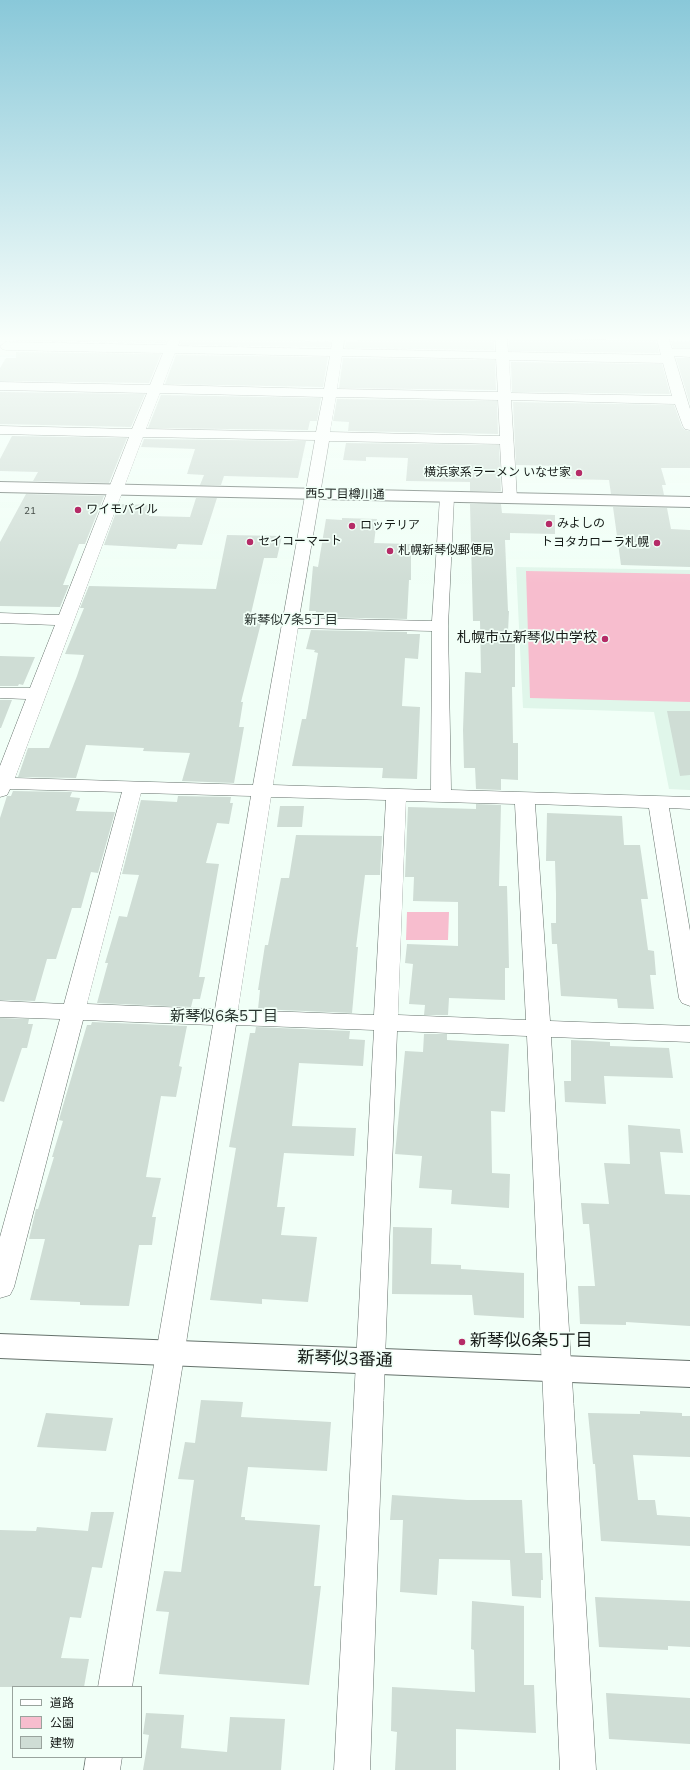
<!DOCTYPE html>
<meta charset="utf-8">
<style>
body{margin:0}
#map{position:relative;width:690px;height:1770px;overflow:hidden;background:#f1fff7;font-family:"Nunito Sans","Noto Sans JP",sans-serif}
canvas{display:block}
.legend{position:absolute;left:12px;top:1686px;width:130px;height:72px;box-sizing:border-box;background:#f1fff7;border:1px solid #99a39d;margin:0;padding:5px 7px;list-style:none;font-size:12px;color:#151a17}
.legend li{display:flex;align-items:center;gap:8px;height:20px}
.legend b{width:20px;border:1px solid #99a39d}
</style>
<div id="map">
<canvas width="690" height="1770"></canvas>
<ul class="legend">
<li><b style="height:5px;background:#fff"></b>道路</li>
<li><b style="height:11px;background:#f7bdce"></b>公園</li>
<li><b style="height:11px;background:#cfddd5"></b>建物</li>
</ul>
</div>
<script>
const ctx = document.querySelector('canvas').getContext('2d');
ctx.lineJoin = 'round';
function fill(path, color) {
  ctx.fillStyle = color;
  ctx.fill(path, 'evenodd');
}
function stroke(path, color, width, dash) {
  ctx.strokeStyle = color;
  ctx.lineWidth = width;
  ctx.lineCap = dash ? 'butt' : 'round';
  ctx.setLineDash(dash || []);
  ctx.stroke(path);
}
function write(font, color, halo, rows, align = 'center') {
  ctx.font = font + ' "Nunito Sans","Noto Sans JP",sans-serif';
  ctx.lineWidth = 3.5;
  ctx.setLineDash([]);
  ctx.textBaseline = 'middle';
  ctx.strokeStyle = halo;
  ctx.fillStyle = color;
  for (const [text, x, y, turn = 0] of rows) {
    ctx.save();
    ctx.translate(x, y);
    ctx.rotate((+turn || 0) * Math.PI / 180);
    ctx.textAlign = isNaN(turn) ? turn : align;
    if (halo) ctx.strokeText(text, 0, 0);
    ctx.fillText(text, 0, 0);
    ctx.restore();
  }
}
fill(new Path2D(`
 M516,567L690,570V790L669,789L654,712L523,708Z`), '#e0f6ea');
fill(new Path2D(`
 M526,571L690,574V702L530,698Z
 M407,912H449L448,940H406Z`), '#f7bdce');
fill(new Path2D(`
 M16,336H168L165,343L16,341Z
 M182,336H306L305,341L331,342L330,347L180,345Z
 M359,336L430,338V336H494V350L345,348L346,342H358Z
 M509,336H524V339L656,340L659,353L509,351Z
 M671,341H690V348H673Z
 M16,352L161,354L149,383L0,381V368L6,358H16Z
 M176,355L328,357L323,387L165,384Z
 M343,358L495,360L496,390L339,388Z
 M676,358H690V404Z
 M511,362L662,364L670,394L512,392Z
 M0,392L145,394L131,427L0,424Z
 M161,395L321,398L317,421H310L308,430L148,428Z
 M337,399L497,401L498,434L348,431L349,422L333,421Z
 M513,402L674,405L682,427L685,430L690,431V468H661L666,485H662L664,495L611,494L609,480L565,479L563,466L516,465Z
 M12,436L127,438L109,483L33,481L38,472L0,471V459Z
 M144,439L306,441L298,478L224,476L221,485H200L204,475L187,474L195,449L141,447Z
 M346,443L499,445L501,491H470V482L406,481L408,458L366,457V461L343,460Z
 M26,494L104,496L85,544H79L63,585H69L60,607L0,606V542Z
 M196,498H217L202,545L178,544L176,549L104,545L119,504L152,505L149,516L190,517Z
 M470,504H501L502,513L555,515V534L510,533V540H505L508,611H509L508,632H515V687H512L513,743H518V780L501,779V790L476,789L475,768H464L463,730L465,672L481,673L480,621H473Z
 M613,507L667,508L671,529L690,530V567L621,565Z
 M342,518L377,519L374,543L411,544V580H409L407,619L314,617L316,611H309L313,566L318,567L326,519L342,520Z
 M227,535L282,536L277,558H264L249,622L261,623L241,702H243L239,727H244L234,783L182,781L190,753L143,751L144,748L86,745L76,778L18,777L28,748H49L77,676L84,655L65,654L84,608H80L89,586L216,589Z
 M311,630L407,632V634H420L418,659L405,658L402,706L420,707L417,779L382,778L383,768L292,766L302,719H306L318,653L314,652L315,650L306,649Z
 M0,656L35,657L23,685L19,684L18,686H0Z
 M0,700H12L1,728H0Z
 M667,711H690V775L680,776Z
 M13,791L72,792L70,797L80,798L76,811L115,812L98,873L91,872L81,908H72L56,959H47L35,1001L0,1000V818L7,796H11Z
 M178,796L231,797L230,803H233L229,824L217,823L206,863L219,864L199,977H205L200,999H193L191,1007L97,1003L108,963H105L119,916L127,917L139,875L122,874L141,800L177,802Z
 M476,804L501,805L499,886H507L508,921L509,968H505V1000L449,998L448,1015H424L425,1005L409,1004L413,964L405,963L407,944L458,946V902L413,901L414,877H405L408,807L476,809Z
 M280,806H304L302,827H277Z
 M547,813L622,816L624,845H640L648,899H641L648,950L654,951L656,975H650L654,1009L618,1008L617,999L561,996L557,944H552L551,923H556V894L555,861H546Z
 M296,835L382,836L380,875H365L356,947H358L352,1013L258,1009L260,990H258L265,945H268L281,878H289Z
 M0,1018L29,1019L28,1024H33L27,1048H22L4,1102L0,1101Z
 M92,1022L187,1026L179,1066L182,1067L176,1097L161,1096L146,1177L161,1178L152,1217H156L152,1245H139L129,1306L80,1305V1302L30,1300L45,1239H29L36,1209H38L54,1157H52L63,1121L59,1120L62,1109L87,1025H91Z
 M256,1027L350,1031L349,1039L365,1040L363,1066L299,1063L292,1126L356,1128L354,1156L284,1153L277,1207H285L281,1235L317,1237L308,1302L262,1299V1304L210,1300L236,1148L229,1147L250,1033H255Z
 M424,1034H447V1040L509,1044L505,1112L491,1111L492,1173L510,1174L509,1208L451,1204L452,1190L419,1188L422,1156L395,1154L405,1051L423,1052Z
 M571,1040L610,1042V1046L669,1048L673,1078L604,1076L606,1104L565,1102L564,1081H571Z
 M628,1125L680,1129L683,1153L660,1152L665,1194L690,1195V1326L626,1322V1325L580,1324L578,1286H595L589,1224H583L581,1203L609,1204L604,1163L630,1164Z
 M393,1227L432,1228L431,1264L461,1265V1269L524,1273V1318L474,1315L472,1295L392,1294Z
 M201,1400L243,1402L241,1417L331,1422L327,1471L248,1467L241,1517H245V1520L320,1525L314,1586H321L309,1685L159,1674L169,1612L156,1611L164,1571L181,1572L194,1480L178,1479L185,1442L195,1443Z
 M640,1411L682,1413V1416H690V1457L633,1455L638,1500H655L657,1515L690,1517V1546L601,1541L595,1464H593L588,1413L640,1414Z
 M46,1413L113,1418L106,1451L37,1447Z
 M392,1495L467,1500H522L525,1553H542L543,1580H541V1598L512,1596L510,1560L439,1559L437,1595L400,1592L403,1520H390Z
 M91,1512H114L102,1568L92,1567L81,1618L70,1617L61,1658L89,1659L84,1687H0V1530L36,1531L37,1527L88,1531Z
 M595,1597L690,1601V1647L668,1646V1650L599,1647Z
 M472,1601L524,1606V1685H534L536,1733L456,1729V1770H395L397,1732L391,1731L392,1687L475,1692L474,1650L471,1649Z
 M606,1693L690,1698V1744L609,1739Z
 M146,1713L184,1715L181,1748L227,1752L230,1717L285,1719L281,1770H143L149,1735L143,1734Z`), '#cfddd5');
const street = new Path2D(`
 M170,336H180L181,338L178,346L331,349L333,336H345L343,349L496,352L495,336H507L508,352L661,355L656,336H668L672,349H690V357L674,356L690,409V430L685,429L683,426L675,404L511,400L517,498L515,501H505L503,498L500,444L329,441L299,618L432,621L440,497L442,494H452L454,497L448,626L451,790L690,797V809L669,808L690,931V1006L682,1003L679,998L649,808L535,804L550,1021L690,1026V1042L551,1037L596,1770H560L527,1036L397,1031L370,1770H334L374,1030L236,1025L132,1687H98L213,1025L83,1020L14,1287L10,1295L0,1298V1237L60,1019L0,1017V1001L64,1004L122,792L10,789L7,795L0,797V766L26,699L0,698V688H30L55,625L0,623V613L59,615L129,437L0,434V426L132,429L147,393L0,390V382L150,385L163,353L6,350L2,349L0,346L6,342L166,345ZM175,353L330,356L324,389L163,385ZM342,356L496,359L498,392L337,389ZM509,360L663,363L672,396L511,393ZM160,393L323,397L316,432L146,429ZM336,397L498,400L500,436L330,432ZM143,437L315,440L253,785L15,778ZM298,628L432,631L431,790L273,785ZM141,793L251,796L215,1009L87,1004ZM271,797L386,800L374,1015L238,1010ZM406,801L515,804L526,1020L398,1015Z
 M86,1757H122L120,1770H84Z`);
const secondary = new Path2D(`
 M0,482L690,497V507L0,492Z
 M0,1334L690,1361V1387L0,1358Z`);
stroke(street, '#66726c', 1);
stroke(secondary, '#66726c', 2);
fill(street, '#fff');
fill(secondary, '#fff');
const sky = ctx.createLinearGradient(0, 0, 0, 584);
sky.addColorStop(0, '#89c8d9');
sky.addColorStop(0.58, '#f9fffb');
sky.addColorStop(1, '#f9fffb00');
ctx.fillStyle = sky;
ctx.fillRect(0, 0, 690, 584);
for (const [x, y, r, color] of [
 [579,473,4,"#b52b67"],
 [78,510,4,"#b52b67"],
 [549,524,4,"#b52b67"],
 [352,526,4,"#b52b67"],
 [250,542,4,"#b52b67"],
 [657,543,4,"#b52b67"],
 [390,551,4,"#b52b67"],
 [605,639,4,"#b52b67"],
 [462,1342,4,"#b52b67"]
]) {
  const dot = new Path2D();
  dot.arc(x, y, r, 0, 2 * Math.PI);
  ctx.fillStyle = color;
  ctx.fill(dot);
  stroke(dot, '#f1fff7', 1.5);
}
write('10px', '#444b46', null, [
 ["21",30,512]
]);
write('12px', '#151a17', '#f1fff7', [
 ["横浜家系ラーメン いなせ家",571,473,"right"],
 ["ワイモバイル",86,510],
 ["みよしの",557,524],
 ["ロッテリア",360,526],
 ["セイコーマート",258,542],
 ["トヨタカローラ札幌",649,543,"right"],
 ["札幌新琴似郵便局",398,551]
], 'left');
write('12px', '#151a17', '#f1fff7', [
 ["西5丁目樽川通",345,495,1]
]);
write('13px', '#2a3530', '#f1fff7', [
 ["新琴似7条5丁目",291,621]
]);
write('14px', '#151a17', '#f1fff7', [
 ["札幌市立新琴似中学校",597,639]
], 'right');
write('15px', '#2a3530', '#f1fff7', [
 ["新琴似6条5丁目",224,1017]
]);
write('17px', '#151a17', '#f1fff7', [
 ["新琴似6条5丁目",470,1342]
], 'left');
write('17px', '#151a17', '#f1fff7', [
 ["新琴似3番通",345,1360,2]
]);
</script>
